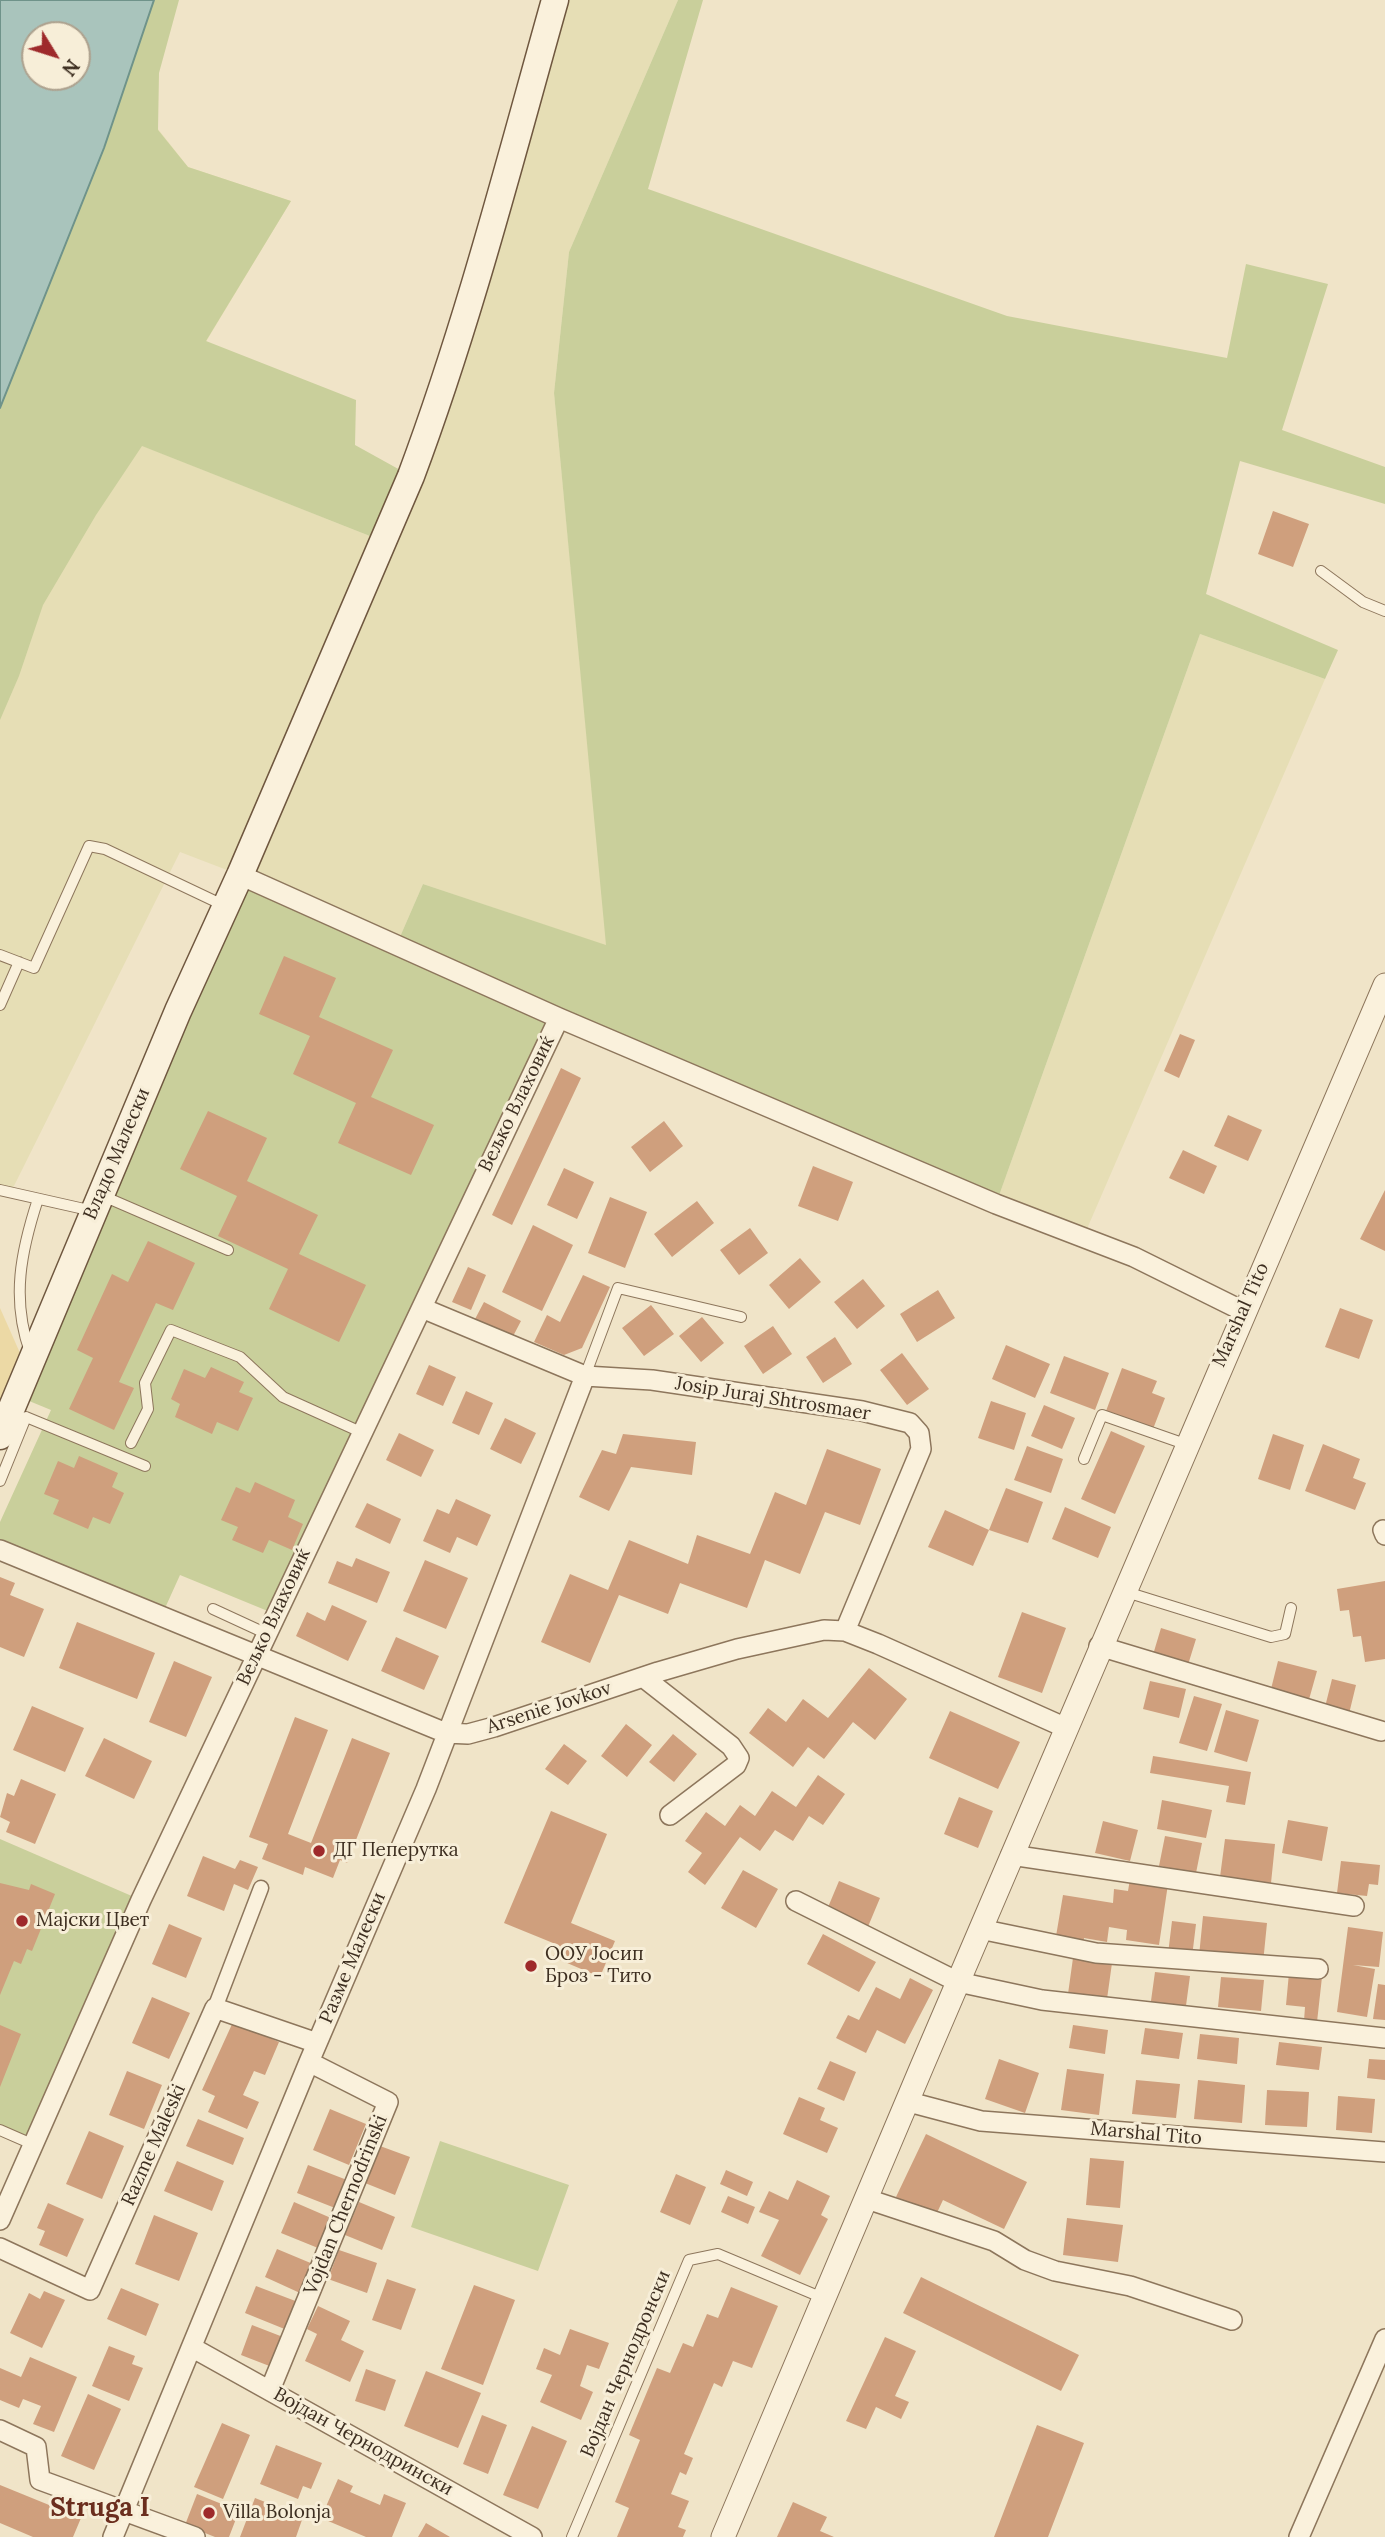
<!DOCTYPE html>
<meta charset="utf-8">
<style>
body{margin:0}
#map{position:relative;width:1385px;height:2537px;overflow:hidden;background:#f0e4c8;font-family:Lora,serif}
canvas{display:block}
.north{position:absolute;left:21px;top:21px;width:70px;height:70px;box-sizing:border-box;background:#f7eed8;border:2px solid #ada18e;border-radius:50%;rotate:128deg;font-size:19px;font-weight:700;line-height:28px;text-align:center;color:#3d2e20}
.north::after{content:'';display:block;margin:auto;width:24px;height:32px;background:#9e2a2b;clip-path:polygon(50% 0,100% 100%,50% 72%,0 100%)}
</style>
<div id="map">
<canvas width="1385" height="2537"></canvas>
<div class="north">N</div>
</div>
<script>
const ctx = document.querySelector('canvas').getContext('2d');
ctx.lineJoin = 'round';
function fill(path, color) {
  ctx.fillStyle = color;
  ctx.fill(path, 'evenodd');
}
function stroke(path, color, width, dash) {
  ctx.strokeStyle = color;
  ctx.lineWidth = width;
  ctx.lineCap = dash ? 'butt' : 'round';
  ctx.setLineDash(dash || []);
  ctx.stroke(path);
}
function write(font, color, halo, rows, align = 'center') {
  ctx.font = font + ' Lora,serif';
  ctx.lineWidth = 6;
  ctx.setLineDash([]);
  ctx.textBaseline = 'middle';
  ctx.strokeStyle = halo;
  ctx.fillStyle = color;
  for (const [text, x, y, turn = 0] of rows) {
    ctx.save();
    ctx.translate(x, y);
    ctx.rotate((+turn || 0) * Math.PI / 180);
    ctx.textAlign = isNaN(turn) ? turn : align;
    if (halo) ctx.strokeText(text, 0, 0);
    ctx.fillText(text, 0, 0);
    ctx.restore();
  }
}
fill(new Path2D(`
 M555,0H678L569,252L554,393L607,946L423,884L396,946L240,875L180,852L10,1194L0,1190V408L158,129L188,167L291,201L143,446L385,542Z
 M1200,634L1325,679L1083,1238L996,1204Z`), '#e6deb5');
fill(new Path2D(`
 M0,0H179L159,73L158,130L188,167L291,201L206,341L356,400L355,445L411,476L385,542L142,446L96,515L43,605L19,676L0,720ZM35,35H77V77H35Z
 M678,0H703L648,189L1007,316L1227,358L1246,264L1328,284L1282,430L1385,467V504L1240,461L1206,594L1338,650L1325,679L1200,634L996,1204L559,1018L275,1614L180,1575L161,1617L0,1550V1522L51,1410L17,1396L240,875L396,946L423,884L606,945L554,393L569,252Z
 M0,1839L141,1900L32,2144L0,2130Z
 M440,2141L569,2185L538,2271L411,2227Z`), '#c9cf9b');
fill(new Path2D(`
 M0,1308L28,1371L0,1426Z`), '#ecd9a5');
const water = new Path2D(`
 M0,0H154L104,148L0,408ZM35,35H77V77H35Z`);
fill(water, '#a9c4bc');
stroke(water, '#6f938a', 2);
fill(new Path2D(`
 M1273,511L1309,524L1293,567L1258,554Z
 M284,956L336,978L319,1017L393,1050L371,1097L434,1125L411,1175L338,1143L356,1103L293,1074L310,1036L259,1014Z
 M1180,1034L1195,1040L1179,1078L1164,1071Z
 M561,1068L581,1078L512,1225L492,1215Z
 M208,1111L267,1138L247,1181L318,1215L299,1254L366,1285L339,1342L269,1309L288,1269L218,1236L237,1196L180,1169Z
 M1228,1115L1262,1130L1248,1161L1214,1146Z
 M664,1121L683,1146L650,1172L631,1147Z
 M1183,1150L1217,1166L1204,1194L1169,1178Z
 M813,1166L853,1182L838,1221L798,1206Z
 M564,1168L594,1182L577,1219L547,1205Z
 M1385,1190V1251L1360,1239Z
 M610,1197L647,1212L625,1268L588,1253Z
 M697,1201L714,1223L672,1257L654,1234Z
 M533,1225L573,1245L542,1311L502,1292Z
 M750,1228L768,1253L739,1275L720,1250Z
 M148,1241L195,1263L173,1310L156,1303L119,1382L134,1388L114,1430L69,1409L93,1358L77,1350L112,1274L128,1282Z
 M800,1258L821,1282L789,1309L769,1285Z
 M468,1267L486,1275L471,1310L452,1302Z
 M583,1275L610,1287L582,1348L564,1355L534,1342L547,1315L560,1322Z
 M863,1279L885,1306L857,1329L834,1302Z
 M938,1290L955,1318L917,1342L900,1314Z
 M484,1302L521,1321L511,1340L474,1321Z
 M651,1305L674,1334L644,1356L622,1328Z
 M1340,1308L1373,1320L1359,1359L1325,1347Z
 M702,1317L724,1343L701,1362L679,1336Z
 M773,1326L792,1354L763,1374L744,1346Z
 M835,1337L852,1364L823,1383L806,1357Z
 M1006,1345L1050,1364L1035,1398L992,1379Z
 M902,1353L929,1389L907,1405L880,1370Z
 M1064,1356L1109,1373L1095,1410L1050,1393Z
 M429,1365L456,1377L443,1406L416,1394Z
 M211,1367L244,1382L239,1392L253,1398L238,1431L217,1422L212,1434L175,1417L180,1404L171,1399L184,1369L205,1378Z
 M1122,1368L1157,1381L1152,1393L1165,1398L1153,1429L1106,1411Z
 M466,1391L493,1403L479,1435L452,1423Z
 M991,1401L1026,1413L1014,1450L978,1438Z
 M1044,1405L1075,1418L1062,1449L1031,1436Z
 M505,1418L536,1433L521,1464L490,1449Z
 M1111,1431L1145,1446L1115,1514L1081,1499Z
 M399,1433L434,1450L421,1477L386,1460Z
 M623,1434L696,1442L692,1475L631,1467L609,1511L579,1497L602,1450L616,1454Z
 M1273,1434L1304,1445L1290,1490L1258,1479Z
 M1323,1444L1360,1459L1353,1478L1366,1483L1355,1510L1305,1491Z
 M1027,1446L1063,1459L1051,1493L1014,1480Z
 M827,1449L881,1469L860,1525L825,1512L800,1574L765,1560L747,1608L680,1583L668,1614L619,1595L590,1663L541,1642L570,1574L608,1590L629,1540L688,1564L697,1535L750,1554L775,1492L806,1505Z
 M79,1456L118,1473L112,1487L124,1493L110,1524L93,1517L88,1529L53,1514L59,1500L44,1494L58,1461L74,1468Z
 M255,1482L295,1500L288,1517L303,1524L292,1550L269,1540L263,1553L232,1540L238,1527L221,1520L236,1487L250,1493Z
 M1006,1488L1043,1502L1028,1543L989,1530Z
 M456,1499L491,1515L477,1546L457,1537L450,1553L423,1541L437,1509L449,1514Z
 M367,1503L401,1519L390,1544L355,1527Z
 M1065,1507L1111,1527L1098,1558L1052,1539Z
 M945,1510L989,1530L973,1566L928,1547Z
 M356,1558L390,1572L377,1603L328,1583L337,1561L352,1567Z
 M425,1560L468,1578L446,1629L403,1611Z
 M0,1577L15,1583L10,1595L44,1609L24,1657L0,1647Z
 M1385,1581V1659L1365,1662L1361,1636L1353,1637L1349,1610L1340,1611L1337,1589Z
 M332,1605L367,1621L348,1661L296,1636L307,1612L325,1621Z
 M1022,1612L1066,1628L1042,1693L998,1677Z
 M77,1622L155,1653L137,1699L59,1668Z
 M1161,1628L1196,1639L1187,1668L1152,1658Z
 M396,1637L439,1656L424,1690L381,1671Z
 M174,1661L212,1677L186,1737L149,1722Z
 M1278,1661L1317,1671L1308,1703L1270,1693Z
 M869,1668L907,1699L875,1740L853,1722L824,1759L808,1747L793,1767L749,1733L768,1708L786,1722L803,1699L828,1718Z
 M1332,1679L1356,1685L1348,1718L1324,1711Z
 M1150,1681L1186,1689L1179,1718L1143,1709Z
 M1194,1696L1222,1704L1207,1751L1179,1743Z
 M32,1706L84,1728L65,1772L13,1750Z
 M1226,1710L1259,1720L1247,1762L1214,1752Z
 M950,1711L1020,1742L998,1789L929,1758Z
 M295,1717L328,1730L288,1834L311,1843L352,1738L390,1753L347,1863L340,1860L333,1878L305,1867L303,1875L262,1859L268,1844L249,1837Z
 M626,1724L652,1745L627,1777L601,1756Z
 M673,1734L697,1754L674,1782L649,1762Z
 M104,1738L152,1761L134,1799L85,1776Z
 M564,1744L587,1761L568,1785L545,1769Z
 M1153,1756L1251,1772L1245,1805L1226,1802L1229,1786L1150,1773Z
 M818,1775L845,1794L823,1825L809,1816L793,1841L775,1830L760,1851L740,1837L705,1885L688,1872L702,1853L685,1841L706,1812L725,1826L740,1805L755,1816L772,1791L796,1807Z
 M21,1779L56,1794L35,1844L6,1832L10,1822L0,1817L7,1793L14,1796Z
 M959,1797L993,1811L978,1848L944,1834Z
 M1162,1800L1212,1810L1206,1838L1157,1829Z
 M551,1811L607,1834L571,1923L615,1941L600,1977L553,1957L558,1945L504,1923Z
 M1288,1820L1328,1827L1322,1861L1282,1853Z
 M1103,1821L1138,1830L1130,1861L1095,1853Z
 M1165,1836L1202,1843L1196,1873L1159,1866Z
 M1225,1839L1275,1844L1271,1883L1220,1877Z
 M203,1856L235,1869L240,1860L258,1867L248,1890L234,1884L224,1911L187,1896Z
 M1341,1861L1380,1865L1378,1885L1369,1884L1367,1896L1337,1893Z
 M743,1870L778,1889L756,1928L721,1908Z
 M1130,1879L1168,1884L1159,1945L1126,1940L1127,1930L1109,1927L1107,1942L1084,1938L1083,1947L1055,1942L1063,1895L1113,1903L1114,1889L1128,1891Z
 M839,1881L880,1898L867,1929L826,1912Z
 M0,1883L29,1890L31,1884L55,1894L32,1951L27,1949L21,1964L14,1961L0,1995Z
 M1203,1916L1267,1923L1263,1963L1199,1956Z
 M1172,1921L1196,1924L1192,1957L1168,1954Z
 M169,1924L202,1938L186,1978L152,1964Z
 M1348,1927L1383,1932L1379,1967L1353,1965L1375,1969L1367,2017L1337,2012Z
 M823,1934L876,1962L859,1992L807,1964Z
 M1073,1958L1112,1963L1107,1999L1068,1994Z
 M1155,1972L1190,1976L1185,2013L1150,2008Z
 M1289,1973L1322,1977L1317,2022L1304,2021L1305,2007L1286,2005Z
 M1221,1977L1264,1980L1261,2011L1218,2007Z
 M910,1978L933,1990L905,2044L877,2030L866,2053L836,2038L848,2015L859,2020L876,1987L900,1999Z
 M1378,1984L1385,1985V2020L1373,2019Z
 M152,1997L190,2013L169,2059L132,2043Z
 M233,2022L279,2042L265,2075L254,2071L243,2095L259,2102L247,2129L208,2112L215,2096L202,2090Z
 M0,2025L21,2034L0,2087Z
 M1073,2025L1108,2030L1105,2054L1069,2048Z
 M1145,2028L1183,2033L1179,2059L1141,2054Z
 M1200,2034L1239,2038L1237,2064L1197,2059Z
 M1279,2042L1322,2047L1319,2070L1276,2065Z
 M999,2059L1039,2073L1025,2113L985,2099Z
 M1369,2059L1385,2060V2080L1367,2078Z
 M830,2061L856,2072L844,2101L817,2089Z
 M1067,2069L1104,2074L1099,2115L1061,2110Z
 M127,2071L162,2085L144,2129L109,2115Z
 M1136,2080L1180,2084L1176,2118L1132,2114Z
 M1198,2080L1245,2085L1242,2123L1194,2119Z
 M1267,2090L1309,2092L1307,2127L1265,2125Z
 M1338,2096L1375,2099L1372,2133L1336,2130Z
 M799,2097L825,2108L820,2120L838,2128L827,2153L783,2134Z
 M330,2109L366,2124L349,2165L313,2150Z
 M198,2119L244,2138L233,2165L186,2146Z
 M89,2131L124,2146L102,2199L66,2184Z
 M926,2134L1027,2182L1004,2229L943,2200L935,2217L896,2197Z
 M380,2146L410,2157L395,2195L365,2183Z
 M1090,2158L1124,2161L1120,2208L1086,2205Z
 M177,2161L224,2181L212,2211L164,2191Z
 M308,2165L347,2180L335,2208L297,2193Z
 M726,2170L753,2182L747,2196L720,2184Z
 M676,2174L706,2187L690,2225L660,2212Z
 M797,2180L830,2196L821,2215L828,2219L800,2275L761,2256L779,2220L759,2212L769,2191L788,2200Z
 M728,2196L755,2207L748,2224L721,2212Z
 M294,2202L331,2218L318,2248L281,2233Z
 M359,2202L395,2217L382,2250L345,2235Z
 M48,2203L84,2219L67,2257L39,2245L45,2231L37,2228Z
 M154,2215L198,2233L179,2281L135,2264Z
 M1067,2218L1123,2225L1118,2262L1063,2255Z
 M277,2249L313,2264L300,2293L265,2277Z
 M339,2250L377,2263L367,2293L328,2279Z
 M921,2277L1079,2355L1061,2391L903,2313Z
 M387,2279L416,2289L401,2330L372,2320Z
 M474,2285L515,2300L483,2385L441,2369Z
 M256,2286L298,2302L287,2330L245,2313Z
 M731,2287L778,2306L752,2368L733,2361L722,2387L714,2383L684,2454L693,2458L686,2475L680,2472L671,2494L689,2501L678,2527L686,2530L683,2537H617L629,2508L615,2502L640,2440L629,2435L657,2368L670,2373L683,2343L693,2347L707,2314L718,2318Z
 M121,2288L159,2304L146,2336L107,2319Z
 M44,2291L65,2300L42,2348L10,2333L29,2293L40,2299Z
 M318,2306L350,2321L341,2340L364,2351L350,2382L305,2361L317,2334L307,2329Z
 M252,2325L283,2337L272,2367L241,2355Z
 M570,2329L609,2343L599,2369L587,2365L580,2386L593,2392L581,2420L540,2402L552,2375L536,2369L544,2348L560,2355Z
 M885,2337L916,2351L895,2396L909,2402L901,2419L876,2407L866,2429L846,2421Z
 M109,2346L135,2356L132,2364L143,2368L129,2401L92,2386Z
 M30,2357L77,2377L54,2432L33,2424L41,2406L23,2399L19,2408L0,2400V2368L21,2377Z
 M366,2369L396,2380L385,2411L355,2401Z
 M426,2371L481,2393L458,2448L404,2426Z
 M88,2394L121,2409L94,2470L61,2456Z
 M482,2415L507,2425L488,2474L463,2464Z
 M222,2423L250,2435L223,2499L194,2487Z
 M1037,2425L1084,2443L1048,2537H994Z
 M532,2426L567,2441L538,2509L503,2495Z
 M276,2445L322,2463L311,2489L303,2486L298,2499L260,2484Z
 M338,2479L353,2486L350,2492L380,2505L384,2494L406,2503L392,2537H366L321,2518Z
 M0,2485L81,2518L73,2537H33L0,2523Z
 M197,2494L239,2511L229,2537H215L185,2525Z
 M255,2498L303,2517L296,2537H240Z
 M793,2502L827,2517L820,2531L834,2537H777Z
 M426,2523L450,2537H418Z`), '#cf9f7d');
const service = new Path2D(`
 M1321,571L1363,602L1385,611
 M0,955L34,968L89,846L105,849L223,905
 M0,1005L19,962
 M0,1190L93,1211
 M103,1196L228,1250
 M30,1352C11,1299 21,1251 38,1199
 M585,1376L618,1288L741,1317
 M131,1443L148,1409L145,1383L171,1330L240,1357L283,1397L363,1433
 M1084,1459L1102,1415L1185,1444
 M0,1481L26,1417L145,1466
 M1123,1591L1271,1637L1285,1634L1291,1608
 M213,1609L265,1633
 M0,2130L32,2144
 M572,2537L689,2260L718,2254L823,2298`);
const pedestrian = new Path2D(`
 M215,2008L261,1888`);
const minor = new Path2D(`
 M240,875L559,1018L996,1204L1134,1257L1243,1311
 M422,1308L585,1376L652,1380L862,1411L910,1423L919,1433L921,1449L845,1631
 M1383,1530L1385,1535
 M0,1550L446,1733L468,1734L494,1727L658,1672L737,1649L824,1630L845,1631L878,1644L1064,1727
 M1099,1646L1381,1731
 M643,1677L731,1746L739,1758L736,1765L670,1815
 M1011,1855L1354,1906
 M796,1901L958,1982L1042,2000L1385,2038
 M980,1929L1096,1953L1318,1969
 M909,2102L981,2121L1385,2152
 M867,2199L994,2241L1025,2260L1055,2271L1130,2286L1232,2320
 M0,2220L141,1900L559,1018
 M0,2248L90,2290L215,2008L317,2043
 M193,2348L532,2537
 M270,2390L388,2102L309,2062
 M0,2430L36,2447L40,2480L195,2537
 M113,2537L309,2062L426,1789L585,1376
 M1299,2537L1385,2339`);
const tertiary = new Path2D(`
 M723,2537C942,2019 1160,1501 1385,985`);
const secondary = new Path2D(`
 M0,1436L178,1011L240,875L411,476C469,321 510,160 555,0`);
stroke(service, '#8d765c', 12);
stroke(pedestrian, '#8d765c', 17);
stroke(minor, '#8d765c', 22);
stroke(tertiary, '#8d765c', 25);
stroke(secondary, '#6f573f', 29);
stroke(service, '#faf1dc', 10);
stroke(pedestrian, '#faf1dc', 14);
stroke(minor, '#faf1dc', 19);
stroke(tertiary, '#faf1dc', 23);
stroke(secondary, '#faf1dc', 26);
for (const [x, y, r, color] of [
 [319,1851,7,"#9e2a2b"],
 [22,1921,7,"#9e2a2b"],
 [531,1966,7,"#9e2a2b"],
 [209,2513,7,"#9e2a2b"]
]) {
  const dot = new Path2D();
  dot.arc(x, y, r, 0, 2 * Math.PI);
  ctx.fillStyle = color;
  ctx.fill(dot);
  stroke(dot, '#f7eed8', 2.5);
}
write('19px', '#3d2e20', '#f7eed8', [
 ["Вељко Влаховиќ",517,1104,-64],
 ["Владо Малески",117,1154,-67],
 ["Marshal Tito",1241,1315,-66],
 ["Josip Juraj Shtrosmaer",773,1399,9],
 ["Вељко Влаховиќ",274,1617,-65],
 ["Arsenie Jovkov",549,1708,-18],
 ["Разме Малески",353,1958,-67],
 ["Marshal Tito",1146,2134,5],
 ["Razme Maleski",154,2145,-66],
 ["Vojdan Chernodrinski",346,2205,-68],
 ["Војдан Чернодронски",626,2364,-67],
 ["Војдан Чернодрински",363,2442,29]
]);
write('19px', '#3d2e20', '#f7eed8', [
 ["ДГ Пеперутка",333,1851],
 ["Мајски Цвет",36,1921],
 ["ООУ Јосип",545,1955],
 ["Броз - Тито",545,1977],
 ["Villa Bolonja",223,2513]
], 'left');
write('bold 26px', '#6b2e1e', '#f7eed8', [
 ["Struga I",100,2509]
]);
</script>
